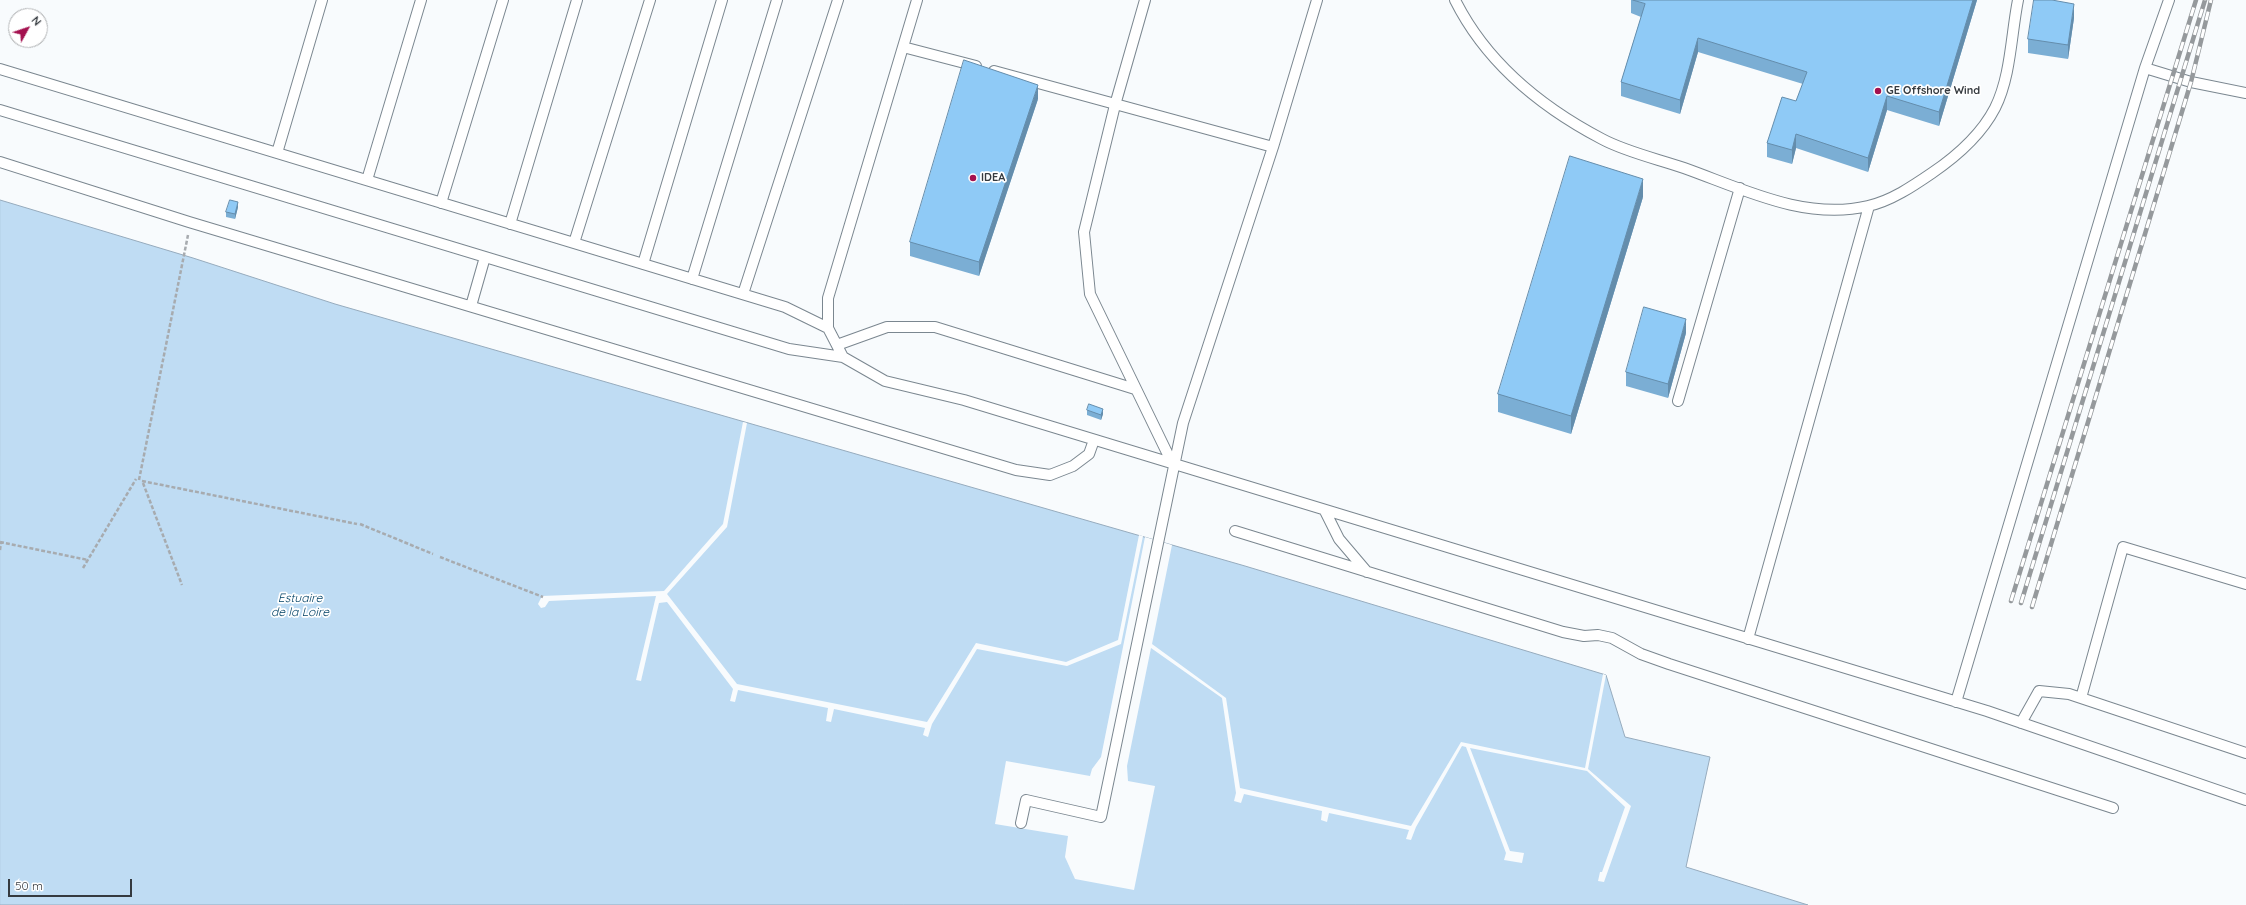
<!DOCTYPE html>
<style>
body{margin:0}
#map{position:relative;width:2246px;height:905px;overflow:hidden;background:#f8fbfd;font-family:Quicksand,sans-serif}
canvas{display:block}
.north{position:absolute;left:8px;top:8px;width:40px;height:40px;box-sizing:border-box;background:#fff;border:1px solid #aeb0b2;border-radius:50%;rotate:50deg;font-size:11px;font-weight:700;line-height:16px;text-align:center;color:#353a3f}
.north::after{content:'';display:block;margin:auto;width:14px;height:18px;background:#a4114f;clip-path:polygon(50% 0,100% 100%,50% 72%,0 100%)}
.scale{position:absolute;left:8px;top:879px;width:124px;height:18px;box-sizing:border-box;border:2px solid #353a3f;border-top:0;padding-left:5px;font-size:12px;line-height:14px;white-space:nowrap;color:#353a3f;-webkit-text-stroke:3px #fff;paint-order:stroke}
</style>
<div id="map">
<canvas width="2246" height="905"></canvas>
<div class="north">N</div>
<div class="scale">50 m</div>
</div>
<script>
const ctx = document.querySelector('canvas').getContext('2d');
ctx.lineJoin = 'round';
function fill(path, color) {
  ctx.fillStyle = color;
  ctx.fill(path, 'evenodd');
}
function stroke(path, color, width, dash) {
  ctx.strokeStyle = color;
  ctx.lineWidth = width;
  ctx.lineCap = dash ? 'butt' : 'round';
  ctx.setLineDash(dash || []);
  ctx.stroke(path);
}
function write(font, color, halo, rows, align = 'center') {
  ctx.font = font + ' Quicksand,sans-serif';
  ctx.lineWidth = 3.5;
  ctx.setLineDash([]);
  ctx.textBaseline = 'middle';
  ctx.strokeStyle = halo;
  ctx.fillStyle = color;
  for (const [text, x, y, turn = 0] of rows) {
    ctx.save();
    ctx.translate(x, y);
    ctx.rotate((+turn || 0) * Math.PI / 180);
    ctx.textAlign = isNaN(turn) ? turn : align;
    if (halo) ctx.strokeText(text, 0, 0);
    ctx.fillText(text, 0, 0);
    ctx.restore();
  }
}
const water = new Path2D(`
 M0,200L193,258L335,304L1245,566L1606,675L1625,737L1710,757L1686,867L1808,905H0Z`);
fill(water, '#bfdcf3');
stroke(water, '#96abbd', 1);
fill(new Path2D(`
 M743,422L747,423L727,527L667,594L737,684L927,722L976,643L1066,662L1118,640L1139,535L1143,536L1121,644L1067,666L977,649L932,724L928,737L923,735L925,728L834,709L831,722L826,721L828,708L738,690L735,702L730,701L733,689L667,602L659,603L641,681L636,680L656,596L549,601L545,607L541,608L538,604L542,596L664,591L723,524Z
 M1145,537L1172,545L1152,644L1226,698L1240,788L1411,826L1461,742L1585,768L1603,674L1606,675L1588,769L1631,806L1604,882L1598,881L1600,872H1602L1625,807L1587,771L1470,748L1510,851L1524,853L1522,863L1504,860L1506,853L1466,747L1462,746L1416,827L1411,840L1406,839L1409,830L1329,813L1327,822L1321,820L1322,811L1244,794L1241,803L1234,801L1236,793L1222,698L1151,648L1127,766L1128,781L1155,786L1134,890L1075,879L1065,857L1068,836L995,824L1006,761L1090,776L1092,769L1101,757Z`), '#f8fbfd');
const lane = new Path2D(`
 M917,0L828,298V328L843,357L885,381L964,400L1987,711L2246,800
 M1145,0L1115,105L1084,232L1090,294L1173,465
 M1455,0C1486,62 1541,107 1602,139C1626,152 1658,159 1684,168C1743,189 1805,221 1868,206C1891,201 1913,186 1932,173C1957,156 1981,135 1995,108C2011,76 2011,35 2018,0
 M903,47L976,66
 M2145,68L2191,82L2246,93
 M0,69L785,307L828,328
 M994,71L1273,147
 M0,110L789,349L843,357
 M277,153L322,0
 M0,162L189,222L1016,470L1050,475L1073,466L1089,454L1094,440
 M367,180L421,0
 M441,203L503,0
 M510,224L577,0
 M574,243L650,0
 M643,264L722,0
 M692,279L777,0
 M743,294L838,0
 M471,306L485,257
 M837,345L887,327H935L1135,389
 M1678,401L1740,188
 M1325,511L1339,539L1367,572
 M1235,531L1563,632L1584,636L1598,635L1612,638L1641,654L1669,664L2113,808
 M1748,639L1869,206
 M2081,698L2123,547L2246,584
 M1956,702L2145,68L2169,0
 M2021,723L2039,691L2069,694L2246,753
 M1021,823L1026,800L1101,817L1183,423L1273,147L1317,0`);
stroke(lane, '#7b8790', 12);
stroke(new Path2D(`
 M139,480L188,235
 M142,481L357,524
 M143,483L182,585
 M360,524L433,554
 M0,542L88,560
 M0,550L1,542
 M440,557L543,597
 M83,568L136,479`), '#a7abaf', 2.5, [4, 2]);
stroke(lane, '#fff', 10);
const rail = new Path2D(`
 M2011,601L2196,0
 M2021,603L2205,0
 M2032,607L2191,82L2211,0`);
stroke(rail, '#95999c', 4.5);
stroke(rail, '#fff', 3, [9]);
fill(new Path2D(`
 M1631,0H1977L1939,126L1887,110L1868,172L1796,148L1792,164L1767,157V143L1796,101L1803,84L1698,52L1680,114L1621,96V82L1641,17L1631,13Z
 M2074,18L2068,59L2028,53V39Z
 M1038,99L979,276L910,256V242Z
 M1643,197L1571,434L1498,412V394Z
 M238,207L235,219L226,217V212Z
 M1686,333L1668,398L1626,386V372Z
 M1087,410L1103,414L1101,420L1087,415Z`), '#7baed4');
fill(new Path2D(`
 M1973,0H1977L1939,126V112Z
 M2074,4V18L2068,59V45Z
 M1698,38V52L1680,114V100Z
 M1038,85V99L979,276V262Z
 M1887,96V110L1868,172V158Z
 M1796,134V148L1792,164V150Z
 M1643,179V197L1571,434V416Z
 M238,202V207L235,219V214Z
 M1686,319V333L1668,398V384Z
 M1103,409V414L1101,420V415Z`), '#648dac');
const building = new Path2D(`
 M1633,0H1973L1939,112L1887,96L1868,158L1796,134L1792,150L1767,143L1782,97L1796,101L1807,72L1698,38L1680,100L1621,82L1645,4Z
 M2034,0H2052L2074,4L2068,45L2028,39Z
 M964,60L1038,85L979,262L910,242Z
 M1570,156L1643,179L1571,416L1498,394Z
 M230,200L238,202L235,214L226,212Z
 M1644,307L1686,319L1668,384L1626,372Z
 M1089,404L1103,409L1101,415L1087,410Z`);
fill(building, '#8fcaf6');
stroke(building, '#648dac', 1);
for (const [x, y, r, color] of [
 [1878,91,4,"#a4114f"],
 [973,178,4,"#a4114f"]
]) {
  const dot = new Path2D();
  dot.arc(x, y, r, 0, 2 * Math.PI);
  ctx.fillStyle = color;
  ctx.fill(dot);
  stroke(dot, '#fff', 1.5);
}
write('bold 11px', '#353a3f', '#fff', [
 ["GE Offshore Wind",1886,91],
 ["IDEA",981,178]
], 'left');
write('italic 12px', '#014165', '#fff', [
 ["Estuaire",300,598],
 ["de la Loire",300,612]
]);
</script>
